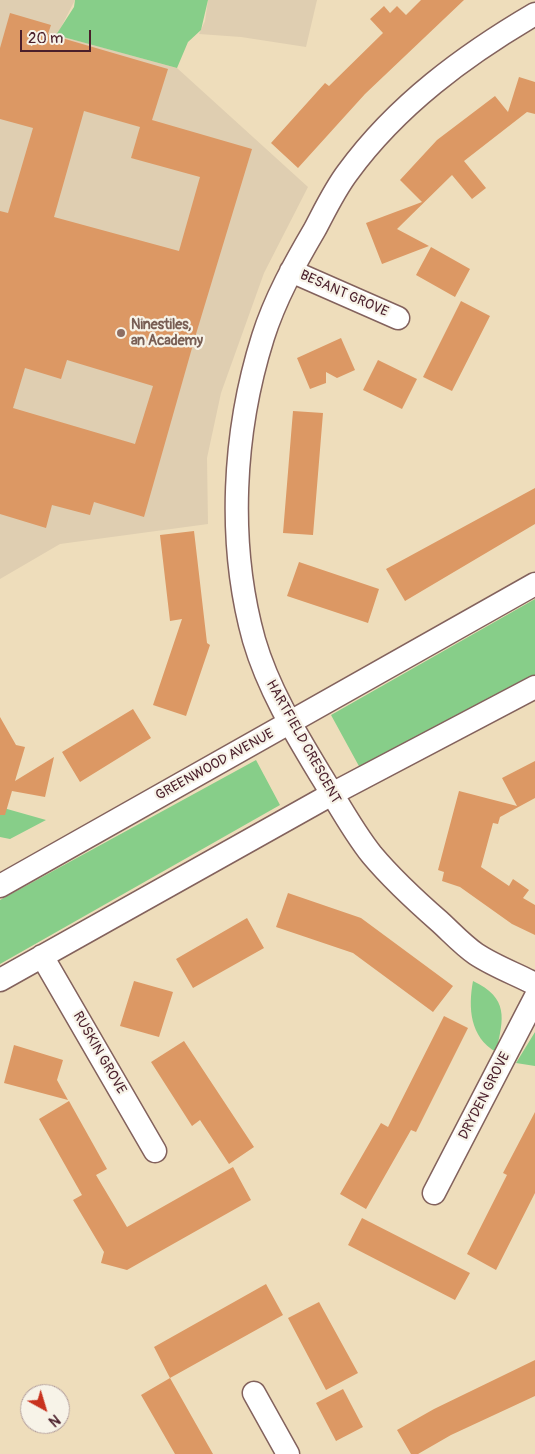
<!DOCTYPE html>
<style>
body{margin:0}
#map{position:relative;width:535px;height:1454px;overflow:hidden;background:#edb;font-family:Pangolin,sans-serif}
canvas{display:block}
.north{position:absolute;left:20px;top:1384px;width:50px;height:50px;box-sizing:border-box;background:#f7f3e8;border:1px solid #b29e9c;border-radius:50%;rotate:141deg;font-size:14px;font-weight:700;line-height:20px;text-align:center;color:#4a1f2b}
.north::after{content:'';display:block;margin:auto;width:18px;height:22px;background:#c8321e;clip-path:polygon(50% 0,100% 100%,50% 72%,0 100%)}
.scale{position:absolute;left:20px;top:30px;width:71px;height:22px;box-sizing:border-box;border:2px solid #4a1f2b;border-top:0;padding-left:6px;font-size:15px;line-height:18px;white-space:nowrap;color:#4a1f2b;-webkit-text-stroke:4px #f7f3e8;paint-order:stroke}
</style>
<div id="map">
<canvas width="535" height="1454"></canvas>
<div class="north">N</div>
<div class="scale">20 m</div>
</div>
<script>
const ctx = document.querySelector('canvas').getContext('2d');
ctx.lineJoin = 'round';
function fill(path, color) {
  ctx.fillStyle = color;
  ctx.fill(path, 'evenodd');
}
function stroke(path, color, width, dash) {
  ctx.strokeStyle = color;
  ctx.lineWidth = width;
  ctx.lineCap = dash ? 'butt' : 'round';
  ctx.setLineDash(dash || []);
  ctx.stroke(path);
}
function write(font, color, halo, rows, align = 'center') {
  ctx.font = font + ' Pangolin,sans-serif';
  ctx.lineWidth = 4.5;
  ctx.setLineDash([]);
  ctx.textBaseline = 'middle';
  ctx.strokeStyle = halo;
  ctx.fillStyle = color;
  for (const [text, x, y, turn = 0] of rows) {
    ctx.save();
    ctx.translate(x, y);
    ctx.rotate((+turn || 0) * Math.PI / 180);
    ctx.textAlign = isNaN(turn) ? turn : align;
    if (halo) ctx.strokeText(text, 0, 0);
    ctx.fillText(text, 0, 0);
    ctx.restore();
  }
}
fill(new Path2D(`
 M0,0H75L57,35L177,68L308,187L264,273L221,393L207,458L208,524L60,544L0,579Z
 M208,0H317L306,47L241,37L199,34L205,21Z`), '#dfceb1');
fill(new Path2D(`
 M75,0H208L201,30L188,42L177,68L56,35L74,7Z
 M535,599V677L360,768L331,715Z
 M256,760L280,805L0,964V900Z
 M0,807L46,820L10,839L0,837Z
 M473,981C509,998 504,1018 496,1052C470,1037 468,1008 473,981Z
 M535,1031V1066L516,1063L535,1032Z`), '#87ce89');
fill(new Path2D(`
 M421,0H464L365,94L298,168L271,143L325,83L329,86L383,33L370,19L384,6L390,13L397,6L406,15Z
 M10,13L51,25L48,34L168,69L152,120L252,149L196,334L144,517L94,502L90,515L52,505L46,528L0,514V211L8,213L33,128L0,119V48ZM84,111L140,127L131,158L200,177L179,251L54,217ZM67,360L153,386L135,444L13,408L25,368L61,379Z
 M519,77L535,82V114L527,112L464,161L486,188L472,199L452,175L397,229L429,246L382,264L366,223L422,202L400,180L437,140L495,96L508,112Z
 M431,247L470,269L455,297L416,275Z
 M461,301L490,316L452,391L423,377Z
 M341,338L355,370L337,378L326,372V383L310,389L297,358Z
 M378,360L417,379L402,409L363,390Z
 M293,411L323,413L313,535L283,533Z
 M535,488V524L405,601L386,569Z
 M194,531L207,643L210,645L186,716L153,705L182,619L170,621L160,535Z
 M299,562L379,589L368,623L287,596Z
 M133,709L151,738L80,782L62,752Z
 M0,717L16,745L25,747L15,781L54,757L45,797L12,791L5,815H0Z
 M535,761V798L500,817L498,824L493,823L481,867L509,886L513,879L529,890L523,898L535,905V935L512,924L460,887L442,881L444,872L438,870L459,791L517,806L502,778Z
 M288,893L361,918L453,986L433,1012L353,953L276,927Z
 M247,918L264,948L193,988L176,959Z
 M134,981L173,992L159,1037L120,1026Z
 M444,1016L468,1028L416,1132L411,1130L366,1209L340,1194L381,1123L388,1127Z
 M184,1041L254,1147L229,1164L200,1120L192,1126L151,1062Z
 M14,1045L63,1060L57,1080L68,1100L4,1083Z
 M69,1101L107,1169L96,1175L127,1227L233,1167L251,1200L127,1270L101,1263L104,1252L73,1200L82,1195L39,1119Z
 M535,1112V1193L496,1270L467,1254L507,1175L503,1173Z
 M362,1218L470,1273L455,1300L348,1245Z
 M266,1284L283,1315L170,1378L154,1347Z
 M319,1302L358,1373L326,1390L288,1318Z
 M535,1360V1396L451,1435L418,1454H411L397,1430L434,1409Z
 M170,1378L192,1417L213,1454H175L141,1395Z
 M343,1389L363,1427L336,1441L316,1403Z`), '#dc9864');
const street = new Path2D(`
 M535,14C465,55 397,105 348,172C335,189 325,210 315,229C295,263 275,299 263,337C233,432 227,543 254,640C268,688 294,731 320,774C337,801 352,830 372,855C393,880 416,901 440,922C452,933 463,945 476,954C494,966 516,974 535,984
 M291,271L398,318
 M0,886L535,584
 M42,956L155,1151
 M0,980L332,794L535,687
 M434,1193L535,998
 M254,1393L288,1454`);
stroke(street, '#83625d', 25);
stroke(street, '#fff', 22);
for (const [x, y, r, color] of [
 [121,333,5,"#8d6e63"]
]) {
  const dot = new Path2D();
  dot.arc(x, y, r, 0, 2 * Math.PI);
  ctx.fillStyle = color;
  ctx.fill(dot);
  stroke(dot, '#f7f3e8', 2);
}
write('14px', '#4a1f2b', '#f7f3e8', [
 ["BESANT GROVE",344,294,24],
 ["HARTFIELD CRESCENT",303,742,61],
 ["GREENWOOD AVENUE",215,765,-29],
 ["RUSKIN GROVE",99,1053,60],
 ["DRYDEN GROVE",485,1096,-63]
]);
write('bold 14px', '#785e54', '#f7f3e8', [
 ["Ninestiles,",131,325],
 ["an Academy",131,341]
], 'left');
</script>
